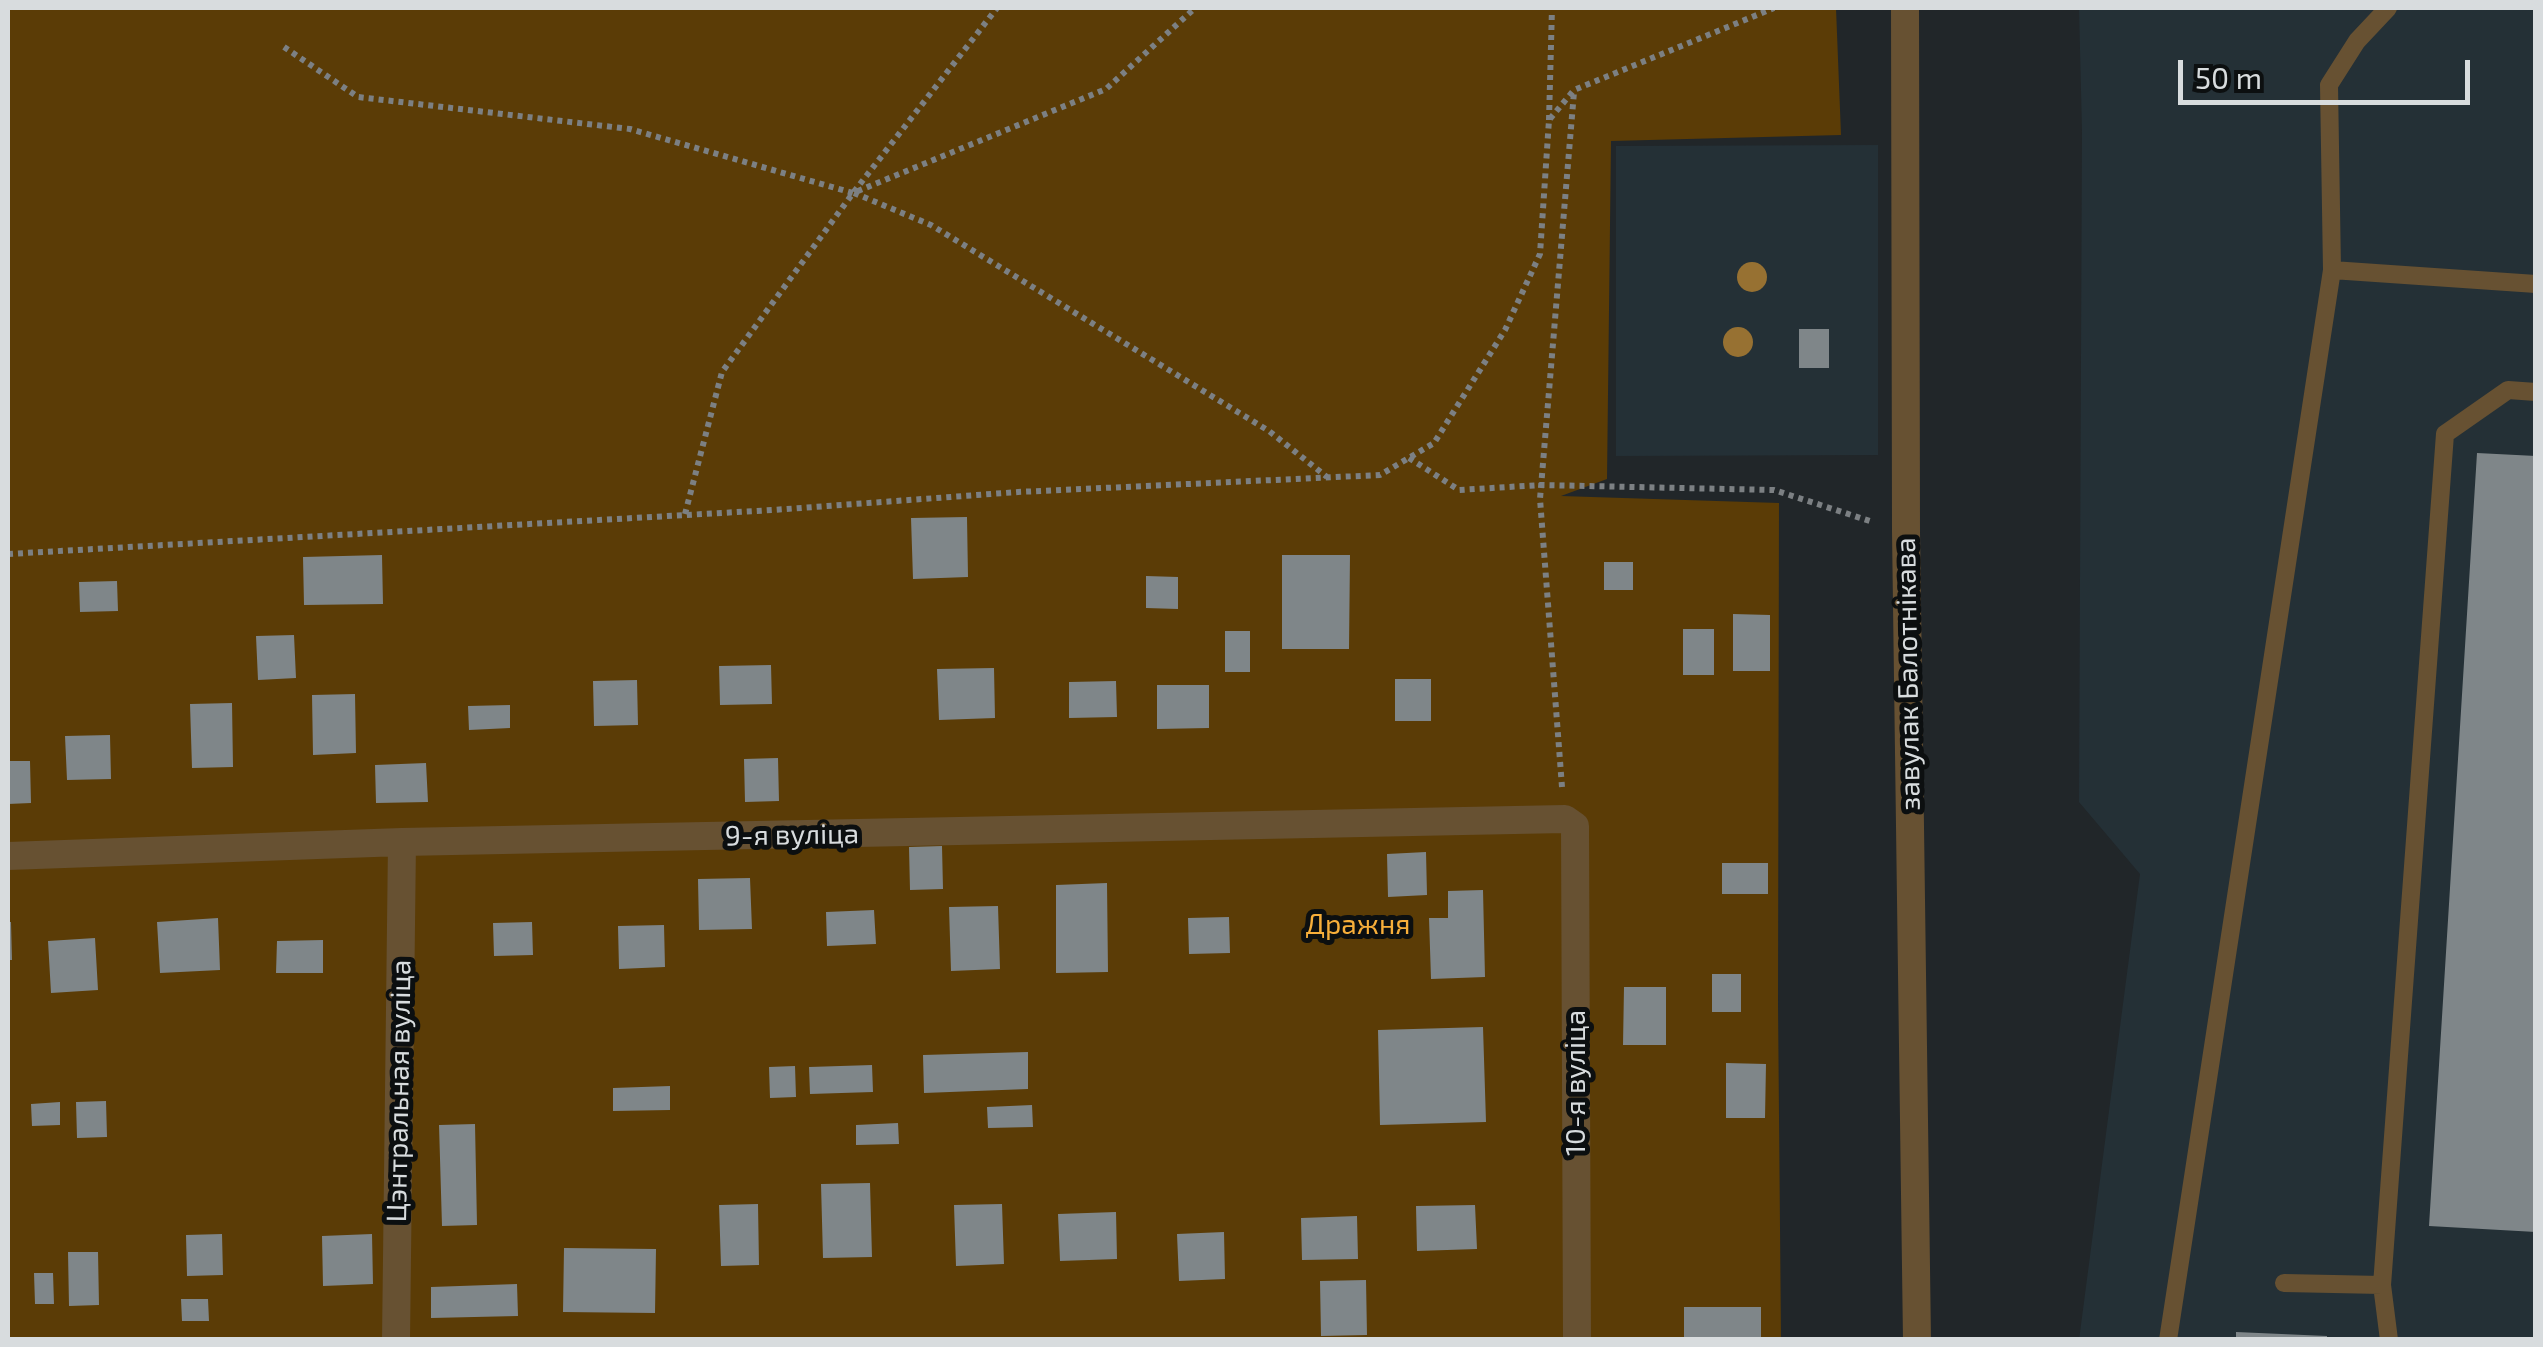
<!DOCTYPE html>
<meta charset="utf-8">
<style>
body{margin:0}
#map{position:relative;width:2543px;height:1347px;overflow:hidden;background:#212629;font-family:"Exo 2",sans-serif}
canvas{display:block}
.frame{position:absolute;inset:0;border:10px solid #d8dcde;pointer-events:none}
.scale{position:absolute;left:2178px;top:60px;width:292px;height:45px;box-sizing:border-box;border:5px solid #d8dcde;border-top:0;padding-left:12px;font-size:30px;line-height:35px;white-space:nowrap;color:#d8dcde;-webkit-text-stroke:8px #0c0f10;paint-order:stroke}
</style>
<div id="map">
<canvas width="2543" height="1347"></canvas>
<div class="frame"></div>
<div class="scale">50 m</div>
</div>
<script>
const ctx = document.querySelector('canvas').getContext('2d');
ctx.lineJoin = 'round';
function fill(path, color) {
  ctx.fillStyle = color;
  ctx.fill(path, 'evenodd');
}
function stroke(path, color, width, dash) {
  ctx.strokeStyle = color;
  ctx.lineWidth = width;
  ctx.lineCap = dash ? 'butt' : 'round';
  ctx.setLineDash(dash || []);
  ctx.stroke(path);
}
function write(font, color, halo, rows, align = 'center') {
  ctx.font = font + ' "Exo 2",sans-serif';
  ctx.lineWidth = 10;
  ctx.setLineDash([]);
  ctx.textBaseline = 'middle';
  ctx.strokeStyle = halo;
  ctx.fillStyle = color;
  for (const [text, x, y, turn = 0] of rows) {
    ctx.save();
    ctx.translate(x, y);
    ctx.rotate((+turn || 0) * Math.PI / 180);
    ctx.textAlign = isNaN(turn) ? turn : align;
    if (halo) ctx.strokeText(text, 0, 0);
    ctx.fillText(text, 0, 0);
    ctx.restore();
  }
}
fill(new Path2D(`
 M2079,8H2535V1339L2079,1340L2140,874L2079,802L2082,131Z
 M1878,145V455L1616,456V146Z`), '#243036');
fill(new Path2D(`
 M8,8H1836L1841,135L1611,141L1607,479L1561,496L1779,503L1778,1003L1781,1339L8,1340Z`), '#5b3c06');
fill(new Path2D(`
 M1799,329H1829V368H1799Z
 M2477,453L2536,456V1232L2429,1226Z
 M967,517L968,577L913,579L911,518Z
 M382,555L383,604L304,605L303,557Z
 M1282,555H1350L1349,649H1282Z
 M1604,562H1633V590H1604Z
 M1146,576L1178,577V609L1146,608Z
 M117,581L118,611L80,612L79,582Z
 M1733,614L1770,615V671H1733Z
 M1683,629H1714V675H1683Z
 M1225,631H1250V672H1225Z
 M294,635L296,678L258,680L256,636Z
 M771,665L772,704L720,705L719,666Z
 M994,668L995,718L939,720L937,669Z
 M1395,679H1431V721H1395Z
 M637,680L638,725L594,726L593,681Z
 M1116,681L1117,717L1069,718V682Z
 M1157,685H1209V728L1157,729Z
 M355,694L356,753L313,755L312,695Z
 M232,703L233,767L192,768L190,704Z
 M510,705V728L469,730L468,706Z
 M110,735L111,779L67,780L65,736Z
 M778,758L779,801L745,802L744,759Z
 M8,761H30L31,803L8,804Z
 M426,763L428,802L376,803L375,765Z
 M942,846L943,889L910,890L909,847Z
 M1426,852L1427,895L1388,897L1387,854Z
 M1722,863H1768V894H1722Z
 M750,878L752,929L699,930L698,879Z
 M1107,883L1108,972L1056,973V885Z
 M1483,890L1485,977L1431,979L1429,918H1448V891Z
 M998,906L1000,969L951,971L949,907Z
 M874,910L876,944L827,946L826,912Z
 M1229,917L1230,953L1189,954L1188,918Z
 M218,918L220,970L160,973L157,922Z
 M8,922H11L12,960H8Z
 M532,922L533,955L494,956L493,923Z
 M664,925L665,967L619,969L618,926Z
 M95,938L98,990L51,993L48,941Z
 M323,940V973H276L277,941Z
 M1712,974H1741V1012H1712Z
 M1624,987H1666V1045H1623Z
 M1483,1027L1486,1122L1380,1125L1378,1030Z
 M1028,1052V1089L924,1093L923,1055Z
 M1726,1063L1766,1064L1765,1118H1726Z
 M872,1065L873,1092L810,1094L809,1067Z
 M795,1066L796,1097L770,1098L769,1067Z
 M670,1086V1110L613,1111V1088Z
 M106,1101L107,1137L77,1138L76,1102Z
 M60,1102V1125L32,1126L31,1104Z
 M1032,1105L1033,1127L988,1128L987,1107Z
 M898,1123L899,1144L856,1145V1125Z
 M475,1124L477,1225L442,1226L439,1125Z
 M870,1183L872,1257L823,1258L821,1184Z
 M758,1204L759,1265L721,1266L719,1205Z
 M1002,1204L1004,1264L956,1266L954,1205Z
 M1475,1205L1477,1249L1417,1251L1416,1206Z
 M1116,1212L1117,1259L1060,1261L1058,1214Z
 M1357,1216L1358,1259L1302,1260L1301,1218Z
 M1224,1232L1225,1279L1179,1281L1177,1234Z
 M222,1234L223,1275L187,1276L186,1235Z
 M372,1234L373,1284L323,1286L322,1236Z
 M564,1248L656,1249L655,1313L563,1312Z
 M68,1252H98L99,1305L69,1306Z
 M34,1273H53L54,1304H35Z
 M1366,1280L1367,1335L1321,1336L1320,1281Z
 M517,1284L518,1316L431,1318V1287Z
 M181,1299H208L209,1321H182Z
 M1684,1307H1761V1340H1684Z
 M2236,1332L2327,1336V1340H2236Z`), '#7f8689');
stroke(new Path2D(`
 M284,47L358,97L630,129L853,193L1106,89L1195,8
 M1549,120L1552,8
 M854,193L931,225L1269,431L1327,477
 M1409,458L1459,490L1541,485L1774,490L1873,522
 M685,514L722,372L853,193L997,8
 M8,554L773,510L1018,492L1380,475L1434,443L1505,330L1540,254L1549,120L1574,90L1774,8
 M1562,787L1540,499L1574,92`), '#7c8083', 6, [5, 5]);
stroke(new Path2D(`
 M2332,270L2536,284
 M2284,1283L2382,1285L2445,434L2508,390L2536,392
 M2382,1285L2389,1340
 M2168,1340L2332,270L2329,85L2357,41L2388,8`), '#675132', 18);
stroke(new Path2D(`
 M1905,8L1906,532L1917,1340
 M8,856L402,842L1565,819L1575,826L1577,1340
 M396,1340L402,842`), '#675132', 28);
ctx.fillStyle = '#977132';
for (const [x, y] of [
 [1752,277],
 [1738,342]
]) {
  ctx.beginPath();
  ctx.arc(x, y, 15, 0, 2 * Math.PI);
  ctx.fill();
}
write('28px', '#d8dcde', '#0c0f10', [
 ["завулак Балотнікава",1908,674,-91],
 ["9-я вуліца",792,835,-1],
 ["10-я вуліца",1576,1083,-90],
 ["Цэнтральная вуліца",399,1091,-89]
]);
write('28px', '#f8af3a', '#0c0f10', [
 ["Дражня",1358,925]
]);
</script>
